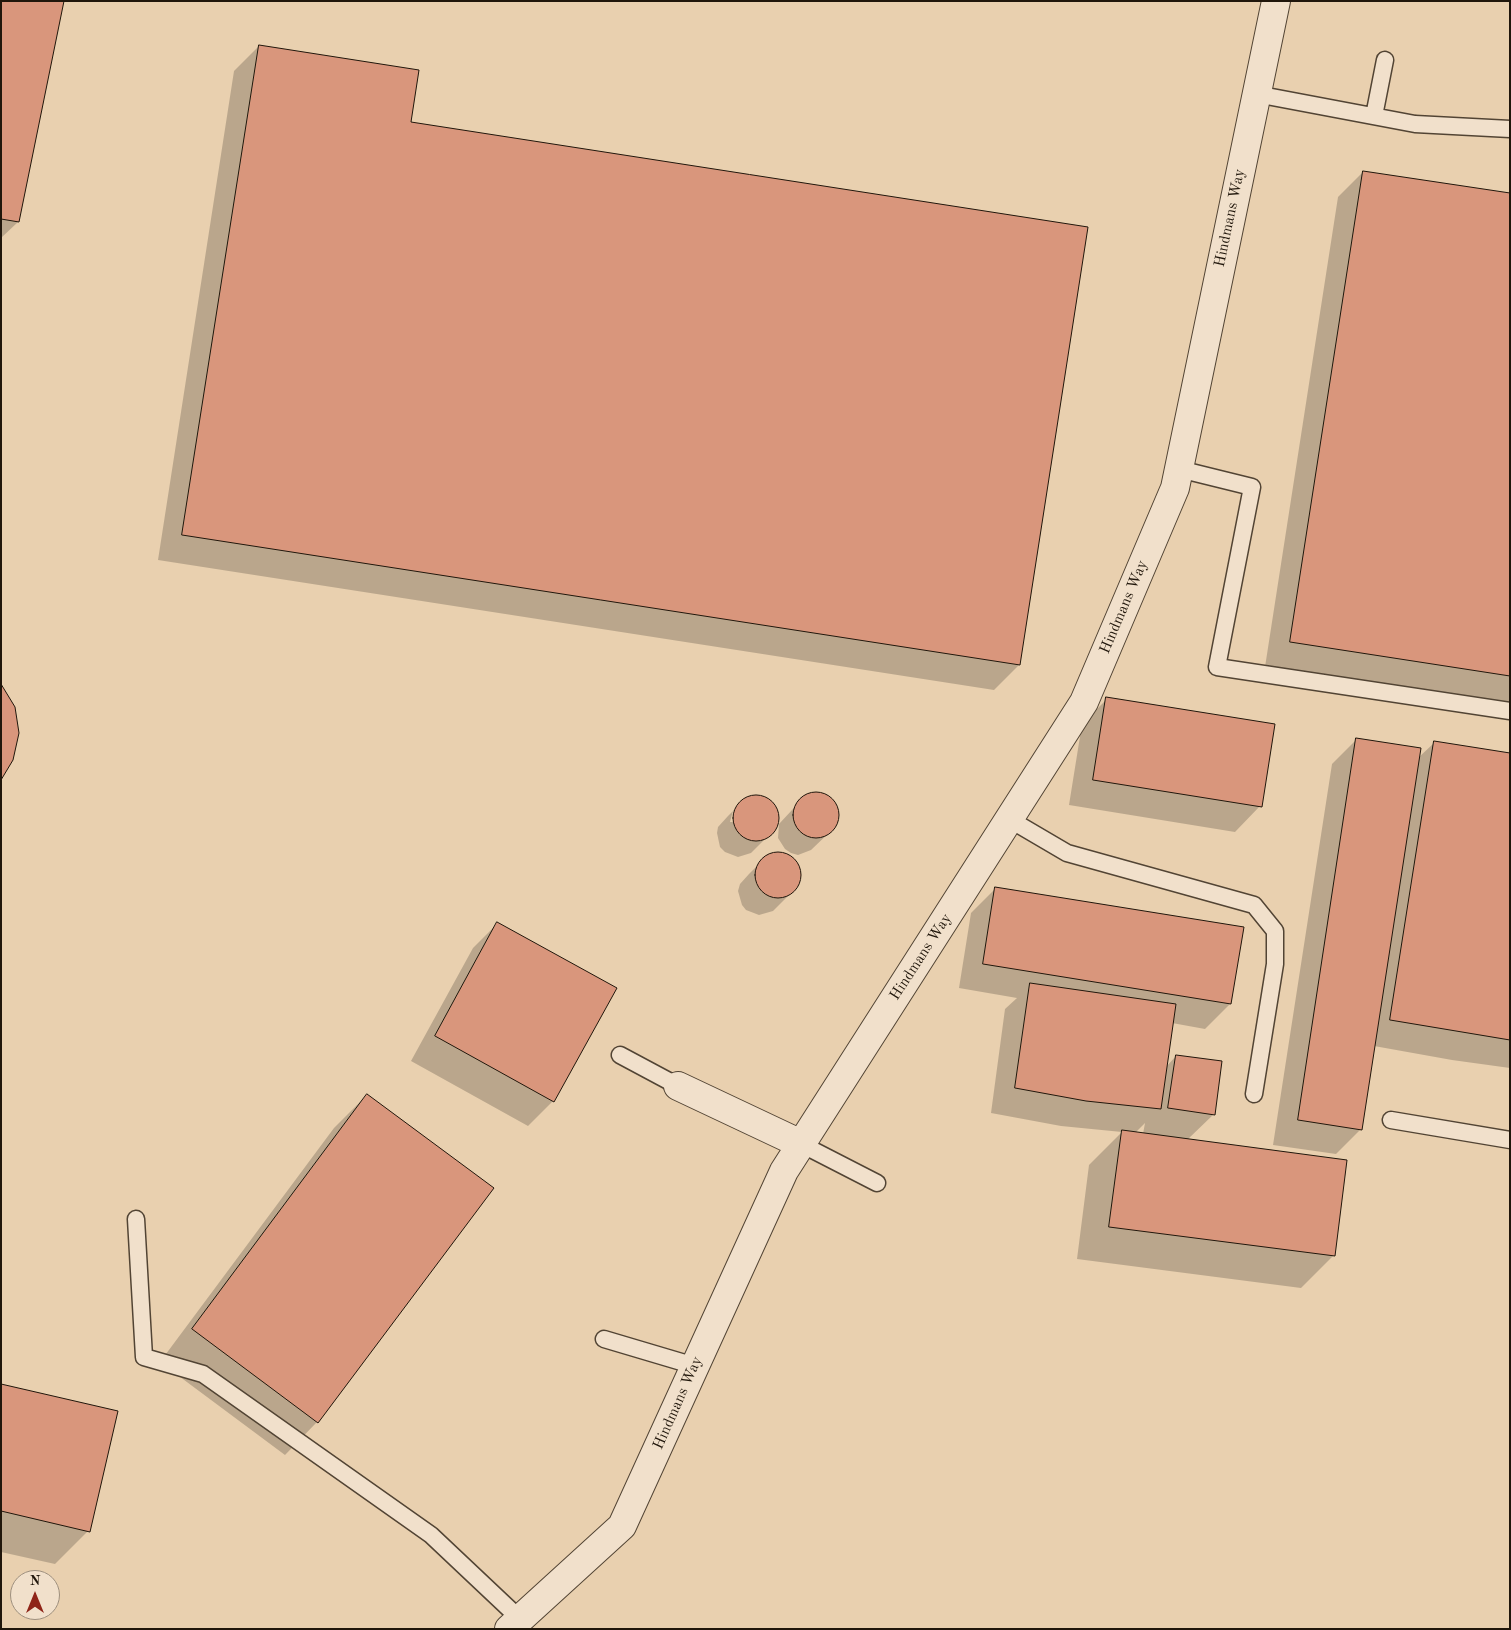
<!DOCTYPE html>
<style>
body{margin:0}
#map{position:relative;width:1511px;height:1630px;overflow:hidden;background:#e9d0af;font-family:"Old Standard TT",serif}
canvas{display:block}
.frame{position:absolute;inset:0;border:2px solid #20160b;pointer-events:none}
.north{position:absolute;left:10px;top:1570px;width:50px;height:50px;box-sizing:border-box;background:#f1e0cb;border:1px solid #9d8f7e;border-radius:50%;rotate:0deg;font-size:14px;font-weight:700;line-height:20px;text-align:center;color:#20160b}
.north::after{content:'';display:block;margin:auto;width:18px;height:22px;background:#8f2418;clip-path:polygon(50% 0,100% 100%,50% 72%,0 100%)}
</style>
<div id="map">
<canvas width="1511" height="1630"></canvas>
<div class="frame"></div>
<div class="north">N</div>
</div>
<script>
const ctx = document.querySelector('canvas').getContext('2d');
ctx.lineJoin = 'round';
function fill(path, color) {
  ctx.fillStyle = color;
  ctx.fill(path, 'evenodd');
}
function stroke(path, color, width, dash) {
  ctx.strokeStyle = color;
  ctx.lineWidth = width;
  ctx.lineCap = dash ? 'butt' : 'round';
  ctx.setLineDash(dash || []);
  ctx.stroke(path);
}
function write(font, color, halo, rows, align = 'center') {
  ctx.font = font + ' "Old Standard TT",serif';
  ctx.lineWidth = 4.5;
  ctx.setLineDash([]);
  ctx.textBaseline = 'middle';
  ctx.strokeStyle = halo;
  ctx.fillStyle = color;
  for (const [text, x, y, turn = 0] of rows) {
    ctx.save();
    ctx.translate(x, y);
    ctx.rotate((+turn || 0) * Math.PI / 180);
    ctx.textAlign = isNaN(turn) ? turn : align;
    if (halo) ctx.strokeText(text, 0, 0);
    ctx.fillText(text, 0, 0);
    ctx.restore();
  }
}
fill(new Path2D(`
 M1,1L18,222L1,238Z
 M259,46L410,123L1087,228L1019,665L994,690L158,560L234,71Z
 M1363,172L1510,195V705L1265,667L1338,197Z
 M1107,699L1260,806L1235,832L1069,805L1082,724Z
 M1357,739L1418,758L1434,743L1510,754V1068L1452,1060L1374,1046L1361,1129L1336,1154L1273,1145L1332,764Z
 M812,794L826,796L832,800L838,813V821L834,828L811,850L798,855L791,853L785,849L778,838L779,824L805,796Z
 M752,796H759L772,803L778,816L777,824L774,830L751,853L738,857L725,852L720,847L717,833L718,827L728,816L745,799ZM733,811H735L733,822H730Z
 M773,854H780L794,860L800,874L799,881L796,888L773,911L759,915L746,910L742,905L738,891L740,884L749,874L767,856Z
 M996,888L1230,1004L1205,1029L1172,1023L1166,1067L1176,1056L1214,1114L1187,1140L1334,1255L1301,1288L1077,1259L1089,1165L1122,1132L1061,1126L991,1113L1005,1009L1017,998L959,988L971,913ZM1145,1123L1143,1134L1135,1133Z
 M498,923L553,1101L528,1126L411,1061L473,948Z
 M367,1095L317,1422L285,1455L160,1362L334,1128Z
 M1,1385L88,1531L55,1564L1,1552Z`), '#0003');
const building = new Path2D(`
 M1,1H64L19,222L1,219Z
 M259,45L419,70L411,122L1088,227L1020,665L182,535Z
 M1363,171L1510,193V676L1290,642Z
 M1,684L15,707L19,733L13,760L1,780Z
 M1106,697L1275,724L1262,807L1093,780Z
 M1356,738L1421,748L1362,1130L1298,1120Z
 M1434,741L1510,753V1040L1390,1020Z
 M793 815a23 23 0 1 1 46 0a23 23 0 1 1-46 0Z
 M733 818a23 23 0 1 1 46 0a23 23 0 1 1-46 0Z
 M755 875a23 23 0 1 1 46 0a23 23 0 1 1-46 0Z
 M995,887L1244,927L1231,1004L983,964Z
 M497,922L617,988L554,1102L435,1036Z
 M1030,983L1176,1004L1161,1109L1086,1101L1015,1088Z
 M1176,1055L1222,1061L1215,1115L1168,1108Z
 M367,1094L494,1188L318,1423L192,1329Z
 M1122,1130L1347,1160L1335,1256L1109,1227Z
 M1,1384L118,1411L90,1532L1,1511Z`);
fill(building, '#d9967c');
stroke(building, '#20160b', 1);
const service = new Path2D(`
 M1256,94L1415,124L1510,129
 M1374,116L1385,60
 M1179,469L1252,487L1217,667L1510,711
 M1009,819L1067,853L1254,905L1275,931V964L1254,1094
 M620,1055L678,1086
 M1391,1120L1510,1140
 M801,1144L877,1183
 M136,1219L144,1357L203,1374L431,1535L520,1619
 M604,1339L695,1366`);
const minor = new Path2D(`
 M678,1086L801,1144
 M509,1629L622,1526L784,1171L1084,702L1175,488L1276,1`);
stroke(service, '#524434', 19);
stroke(minor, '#524434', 30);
stroke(service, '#f1e0cb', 16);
stroke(minor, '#f1e0cb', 28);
write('15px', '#20160b', '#f1e0cb', [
 ["Hindmans Way",1230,218,-78],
 ["Hindmans Way",1124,607,-67],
 ["Hindmans Way",921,957,-57],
 ["Hindmans Way",678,1403,-66]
]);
</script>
